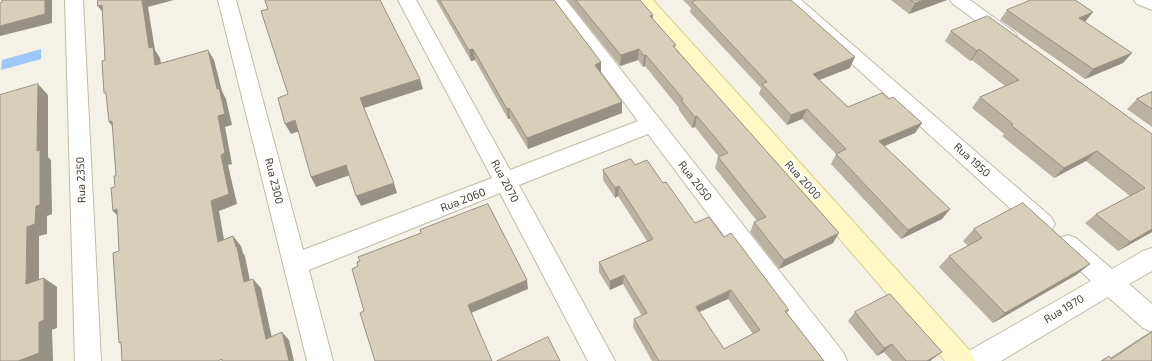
<!DOCTYPE html>
<style>
body{margin:0}
canvas{display:block;background:#f4f2e6}
</style>
<canvas width="1152" height="361"></canvas>
<script>
const ctx = document.querySelector('canvas').getContext('2d');
ctx.lineJoin = 'round';
function fill(path, color) {
  ctx.fillStyle = color;
  ctx.fill(path, 'evenodd');
}
function stroke(path, color, width, dash) {
  ctx.strokeStyle = color;
  ctx.lineWidth = width;
  ctx.lineCap = dash ? 'butt' : 'round';
  ctx.setLineDash(dash || []);
  ctx.stroke(path);
}
function write(font, color, halo, rows, align = 'center') {
  ctx.font = font + ' "Exo 2",sans-serif';
  ctx.lineWidth = 4;
  ctx.setLineDash([]);
  ctx.textBaseline = 'middle';
  ctx.strokeStyle = halo;
  ctx.fillStyle = color;
  for (const [text, x, y, turn = 0] of rows) {
    ctx.save();
    ctx.translate(x, y);
    ctx.rotate((+turn || 0) * Math.PI / 180);
    ctx.textAlign = isNaN(turn) ? turn : align;
    if (halo) ctx.strokeText(text, 0, 0);
    ctx.fillText(text, 0, 0);
    ctx.restore();
  }
}
fill(new Path2D(`
 M41,49V59L1,70L2,60Z`), '#9cc7f7');
const street = new Path2D(`
 M65,0H83L101,361H75Z
 M218,0H236L303,250L492,178L398,0H416L510,170L638,121L548,0H566L843,352L847,361H818L648,134L519,185L615,361H588L500,193L309,270L333,361H307Z
 M782,0H801L1051,217L1055,224L1051,231L1043,234L1035,231Z
 M950,0H970L1014,32L1017,36L1014,40L1008,42L1002,40L953,4Z
 M1134,0H1152V10L1137,4Z
 M1068,235L1076,238L1112,269L1143,251L1152,248V271L1129,284L1152,304V332L1143,328L1108,297L1001,361H963L967,352L1091,281L1060,252L1056,245L1060,238Z`);
const secondary = new Path2D(`
 M634,0H653L971,352L975,361H945Z`);
stroke(street, '#c1bba7', 2);
stroke(secondary, '#d8ce91', 2);
fill(street, '#fff');
fill(secondary, '#fff8c5');
fill(new Path2D(`
 M436,0H554L601,62V73L622,102V113L528,149L510,119H508L475,60L471,61Z
 M567,0H640L653,19L676,45L675,47L833,243L779,269L750,232L754,222L757,221L715,168L718,157H719L695,127L692,128L679,110V108L645,66L643,67L638,60L620,66Z
 M683,0H791L850,68L819,80L848,107L889,99L922,123L915,133L884,146L950,209L942,219L901,239L831,164L836,154L802,119L787,125L759,94L761,88L690,12L691,8Z
 M891,0H947L909,14Z
 M1007,10L1085,22L1123,63L1085,79L1000,20Z
 M951,31L1152,134V232L1118,251L1085,223L1096,214L1130,196L1086,161L1054,178L1002,136L1004,134L972,108L980,97L1005,86L972,60L970,61L945,41Z
 M1152,92V127L1127,109L1137,99Z
 M635,165L663,183L695,223L724,237L789,310L787,313L824,361H652L633,327L634,319L642,316L623,284L610,290L599,272V262L647,241L618,196L615,198L603,180V170ZM728,299L753,334L724,349L699,312Z
 M974,229L1090,264L1076,275L993,323L939,267L949,256L968,246L963,241Z
 M855,312L932,360L930,361H892L884,352L877,356L848,321Z
 M1152,331V361H1100L1109,356L1110,358L1142,337Z`), '#b9b2a0');
fill(new Path2D(`
 M45,0H52V23L0,36V26Z
 M142,0H174L148,7L155,50L160,58L163,75L155,65L149,48Z
 M924,0H947L909,14L915,3Z
 M102,5L106,17L98,6Z
 M1093,12L1085,22L1079,18Z
 M653,15L652,26L650,16Z
 M473,49L475,60L471,61L469,50Z
 M639,49L638,60L620,66L621,55Z
 M979,49L972,60L970,61L977,51Z
 M208,50L214,60L222,91L226,99L232,125L225,127L232,164L228,165L237,204L219,211L226,251L218,242L211,201L218,116L217,89Z
 M1132,53L1123,63L1085,79L1093,69Z
 M646,55L645,66L643,67L644,56Z
 M855,57L850,68L809,84L813,74Z
 M601,62V73L595,65Z
 M420,79L423,89L364,108L360,98Z
 M38,84L48,95V157L51,160L52,214L47,216V234L39,236V293L26,284L27,227L36,206Z
 M622,102V113L528,149L527,138Z
 M509,108L510,119H508L507,109Z
 M807,109L802,119L787,125L791,115Z
 M697,116L695,127L692,128L695,117Z
 M295,120L300,131L291,134L285,124Z
 M112,121L118,133L109,122Z
 M922,123L915,133L873,151L879,141Z
 M1097,151L1086,161L1054,178L1064,168Z
 M346,165L350,175L316,187L311,177Z
 M394,183L397,193L361,206L356,196Z
 M619,186L618,196L615,198V188Z
 M117,209L123,221L113,211Z
 M950,209L942,219L901,239L908,230Z
 M1152,229V232L1118,251L1130,242Z
 M839,233L833,243L779,269L784,260Z
 M233,236L241,246L243,253L245,256L252,291L244,282Z
 M1090,264L1076,275L993,323L1005,313Z
 M624,275L623,284L610,290V281Z
 M44,278L57,287V328L52,330L53,361H18L39,322Z
 M253,279L261,288L274,347L266,339Z
 M527,280L528,289L471,313L468,305Z
 M731,290L728,299L693,315L696,307Z
 M282,332L289,340L294,361H289Z
 M892,344L884,352L877,356L884,348Z
 M942,352L930,361H927Z`), '#969182');
const building = new Path2D(`
 M2,0H45V14L0,26V3L2,2Z
 M98,0H142L149,48L153,47L155,65L208,50L217,89L219,88L225,114L218,116L225,153L221,155L229,194L211,201L218,242L233,236L236,247H237L244,282L253,279L266,339L282,332L289,361H222V359L218,361H122L121,342L119,343L113,253L119,251L117,209L113,211L111,188L115,187L114,176H116L112,121L109,122L106,93H104L102,61L105,60L102,5L98,6Z
 M267,0H380L420,79L360,98L394,183L356,196L346,165L311,177L295,120L285,124L278,98L288,94L261,11L268,9L265,1Z
 M440,0H554L601,62L595,65L622,102L527,138L509,108L507,109L473,49L469,50Z
 M576,0H640L653,15L650,16L676,45L673,46L839,233L784,260L754,222L766,217L718,157L728,153L697,116L695,117L681,100L683,99L646,55L644,56L639,49L621,55Z
 M695,0H791L855,57L813,74L848,107L882,93L889,99L893,97L922,123L879,141L950,209L908,230L836,154L846,149L807,109L791,115L762,84L767,82L692,2L696,0Z
 M911,0H924L915,3Z
 M1031,0H1075L1093,12L1079,18L1132,53L1093,69L1007,10Z
 M988,16L1152,134V229L1130,242L1096,214L1145,188L1097,151L1064,168L1011,125L1013,124L980,97L1019,80L979,49L977,51L951,31Z
 M38,84L37,151L40,150V205L36,206L35,224L27,227L26,284L44,278V320L39,322V353L18,361H0V95Z
 M1152,92V109L1137,99Z
 M631,159L635,165L647,160L663,183L666,182L695,223L709,217L724,237L731,233L789,310L785,311L824,361H659L634,319L647,313L624,275L610,281L599,262L653,239L619,186L615,188L603,170ZM731,290L760,330L724,349L696,307Z
 M1023,203L1090,264L1005,313L949,256L982,238L974,229Z
 M488,204L527,280L468,305L492,361H375L360,313L364,311L352,269L358,266L357,262L360,261L358,257L421,233L420,230Z
 M890,294L942,352L927,361H906L892,344L884,348L855,312Z
 M1152,332V361H1102L1109,356L1111,359Z
 M548,337L560,361H497Z`);
fill(building, '#d7cfba');
stroke(building, '#969182', 1);
write('11px', '#484334', '#fff', [
 ["Rua 1950",972,160,42],
 ["Rua 2350",81,180,-92],
 ["Rua 2000",803,180,48],
 ["Rua 2300",274,181,76],
 ["Rua 2070",505,181,62],
 ["Rua 2050",695,181,52],
 ["Rua 2060",463,200,-21],
 ["Rua 1970",1064,309,-31]
]);
</script>
